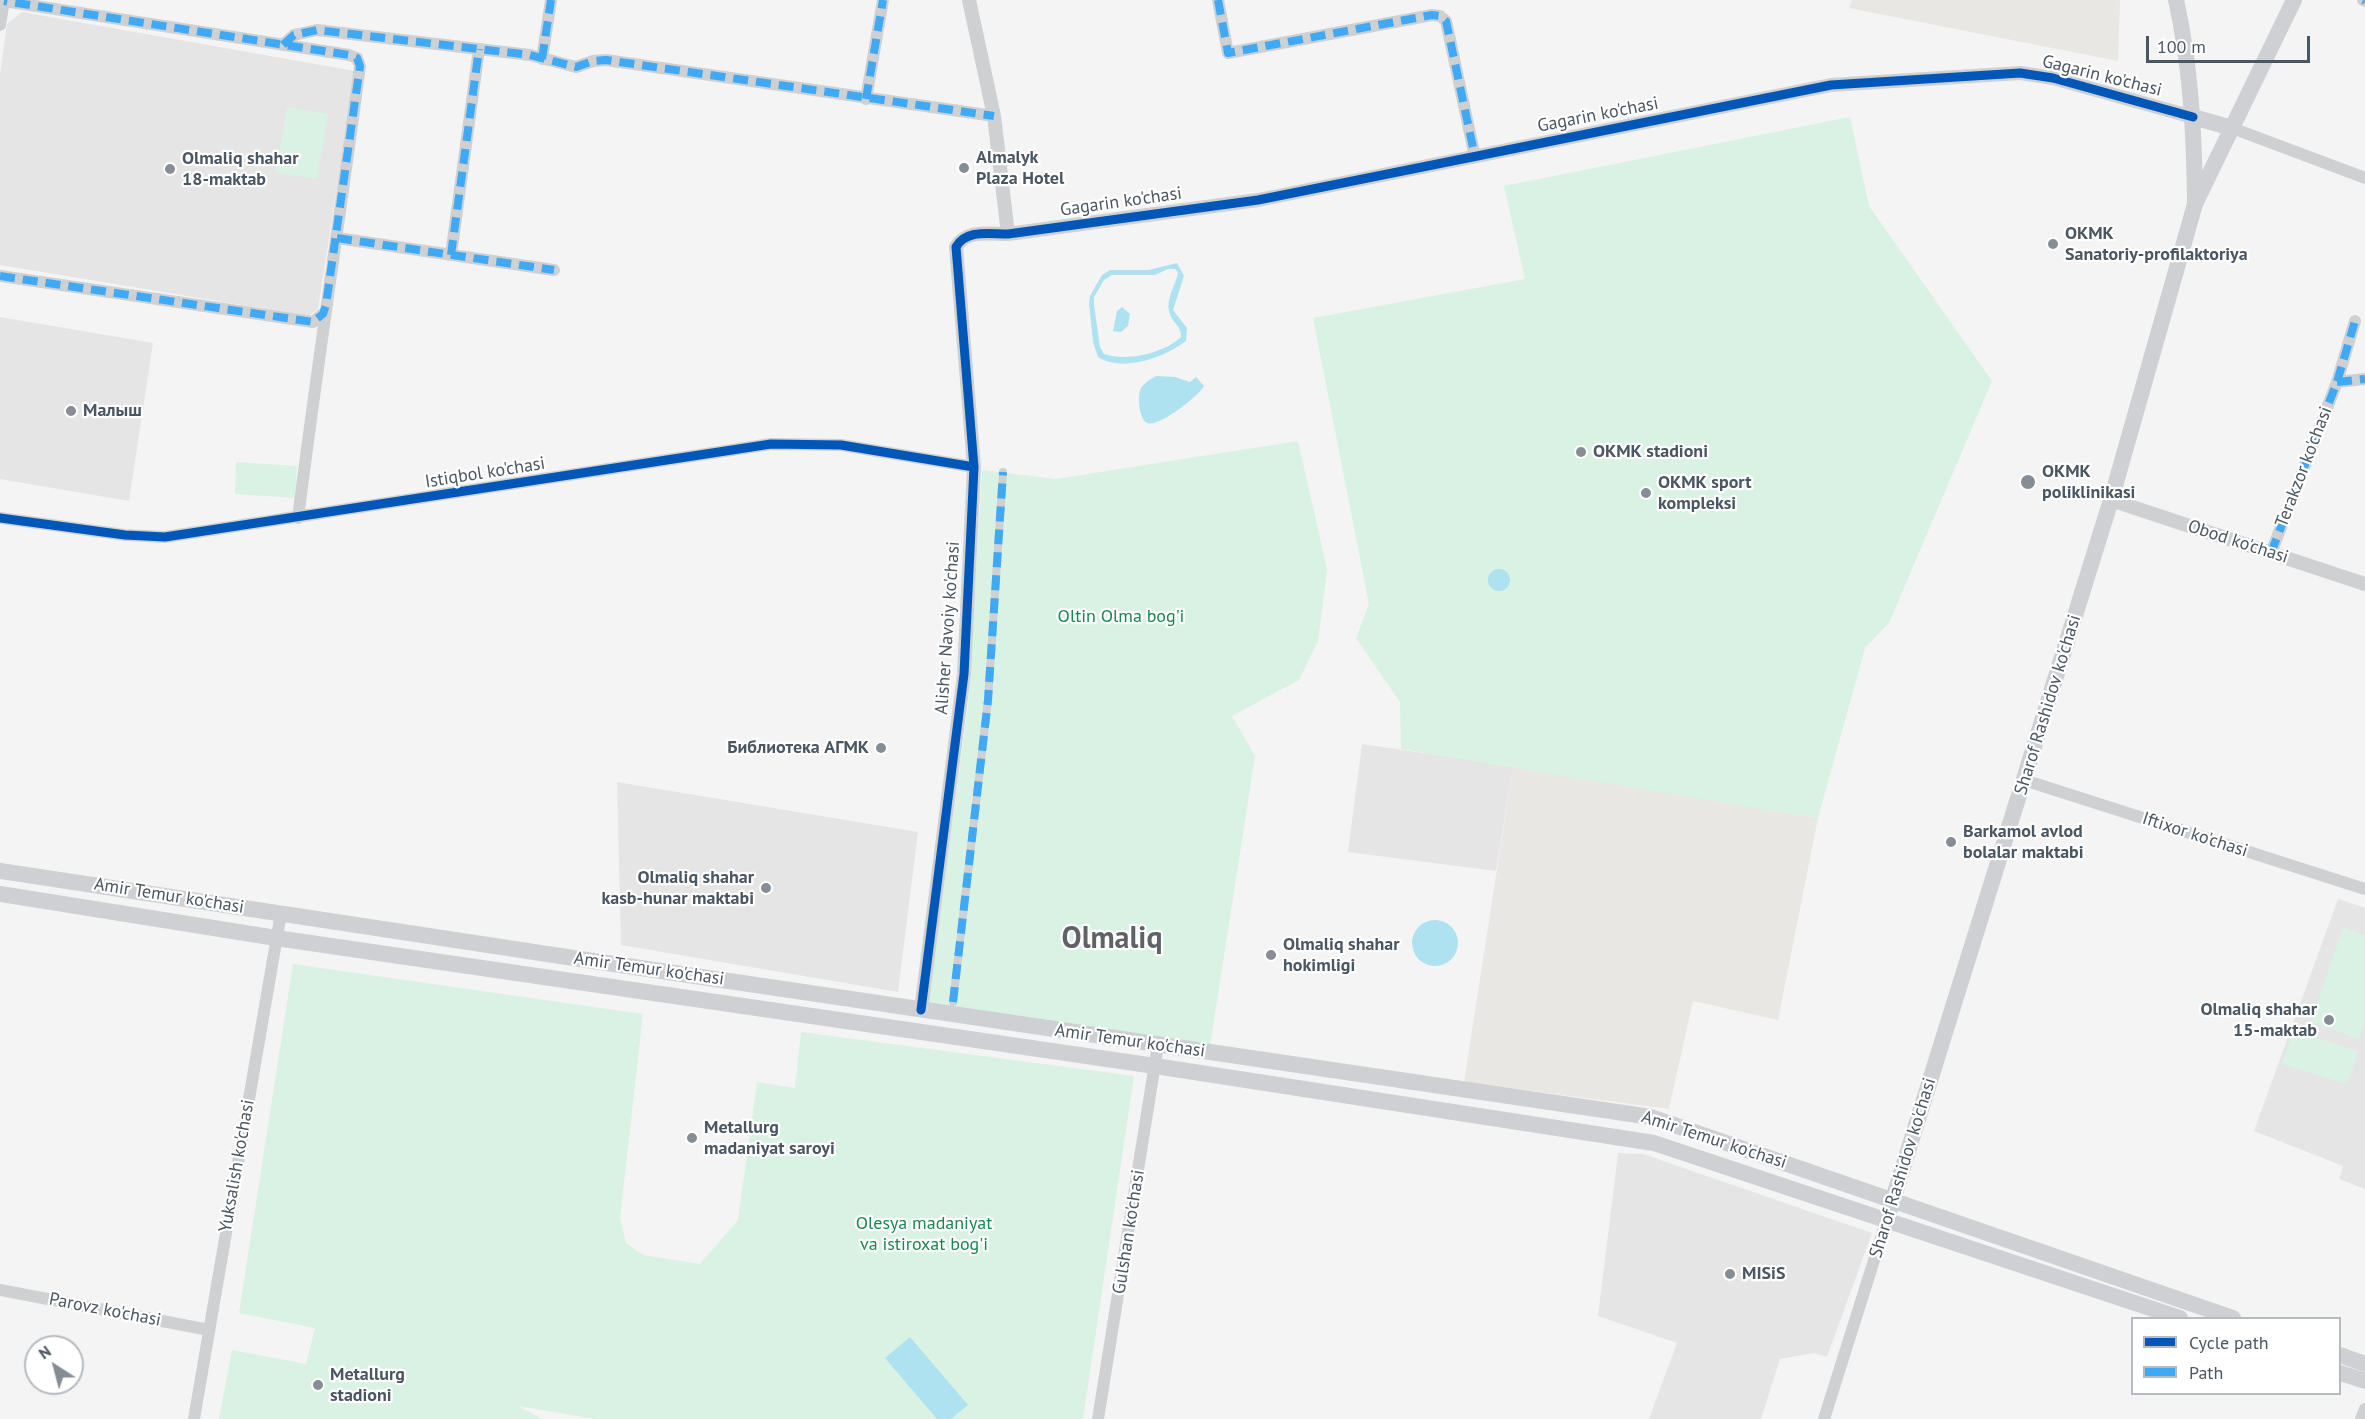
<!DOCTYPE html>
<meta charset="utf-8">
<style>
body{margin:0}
#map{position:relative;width:2365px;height:1419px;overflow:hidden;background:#f4f4f4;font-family:"PT Sans",sans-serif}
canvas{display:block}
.legend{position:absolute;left:2131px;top:1317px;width:210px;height:78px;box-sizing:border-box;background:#fff;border:2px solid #b7bbc0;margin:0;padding:8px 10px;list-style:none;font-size:18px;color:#4a5661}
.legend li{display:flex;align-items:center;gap:12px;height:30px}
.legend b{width:30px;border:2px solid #b7bbc0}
.north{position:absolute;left:24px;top:1335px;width:60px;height:60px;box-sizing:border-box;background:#fff;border:2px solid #b7bbc0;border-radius:50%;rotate:324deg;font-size:16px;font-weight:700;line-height:24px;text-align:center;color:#4a5661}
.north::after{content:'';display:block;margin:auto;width:21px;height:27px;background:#868d94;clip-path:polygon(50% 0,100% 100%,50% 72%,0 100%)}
.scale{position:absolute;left:2146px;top:36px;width:164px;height:27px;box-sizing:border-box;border:3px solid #4a5661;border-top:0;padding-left:8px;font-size:18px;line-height:21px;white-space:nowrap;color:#4a5661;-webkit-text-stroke:4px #fff;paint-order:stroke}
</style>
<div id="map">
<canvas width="2365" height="1419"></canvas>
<ul class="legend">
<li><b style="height:8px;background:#0057b8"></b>Cycle path</li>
<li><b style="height:8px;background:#3fa9f5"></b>Path</li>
</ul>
<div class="north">N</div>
<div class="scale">100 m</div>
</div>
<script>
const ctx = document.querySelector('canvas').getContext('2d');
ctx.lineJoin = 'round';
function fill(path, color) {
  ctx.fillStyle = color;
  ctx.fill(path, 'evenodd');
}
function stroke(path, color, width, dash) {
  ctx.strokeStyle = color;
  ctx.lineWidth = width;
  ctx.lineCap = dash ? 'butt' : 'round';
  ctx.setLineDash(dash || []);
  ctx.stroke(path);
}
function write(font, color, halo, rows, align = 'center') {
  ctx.font = font + ' "PT Sans",sans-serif';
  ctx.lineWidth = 4.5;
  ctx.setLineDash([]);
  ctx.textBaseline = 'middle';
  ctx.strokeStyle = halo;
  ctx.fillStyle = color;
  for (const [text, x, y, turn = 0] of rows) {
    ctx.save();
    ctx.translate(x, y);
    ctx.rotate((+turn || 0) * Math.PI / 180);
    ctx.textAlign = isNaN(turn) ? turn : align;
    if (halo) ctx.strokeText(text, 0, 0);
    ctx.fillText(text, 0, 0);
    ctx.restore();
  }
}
fill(new Path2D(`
 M1852,0H2120L2118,61L1849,8Z
 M1513,766L1818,818L1778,1020L1693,1001L1669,1109L1464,1082Z`), '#e8e7e3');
fill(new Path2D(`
 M22,12L355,71L318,309L308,316L0,265V74L7,24Z
 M0,317L153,343L129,501L0,479Z
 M1362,744L1513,766L1496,871L1348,852Z
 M617,782L918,832L898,992L621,945Z
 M2338,899L2365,908V1189L2339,1179L2343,1166L2254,1131Z
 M1618,1153L1643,1154L1872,1233L1827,1357L1814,1353L1780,1359L1761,1419H1649L1677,1343L1598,1316Z`), '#e6e5e6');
fill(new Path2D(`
 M287,107L328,114L317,179L276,173Z
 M1850,117L1869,206L1992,381L1889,623L1865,648L1818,818L1401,749L1400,702L1356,638L1369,604L1313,318L1525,279L1504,186Z
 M1298,441L1327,569L1318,641L1299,680L1232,716L1255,756L1210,1046L928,1005L969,697L982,470L1056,479Z
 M236,462L297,466L295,498L235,494Z
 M2343,928L2365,935V1022L2359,1039L2311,1022Z
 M293,964L643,1014L620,1218L626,1243L643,1255L700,1264L738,1220L757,1082L795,1088L801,1032L1134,1076L1083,1419H596L518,1406L543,1419H219L232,1350L306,1364L315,1328L239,1313Z
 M2293,1030L2358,1051L2347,1084L2282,1064Z`), '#d9f2e3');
fill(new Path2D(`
 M1177,263L1184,276L1173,310L1187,328L1186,341C1165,357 1123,373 1098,357L1093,342L1089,303L1090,296L1102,275L1110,270H1149ZM1168,269H1175L1178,272C1176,285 1166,298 1169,311C1171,322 1182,326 1181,337C1164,353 1127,362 1104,354L1100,347L1094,305V297L1104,280L1112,275H1155Z
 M1122,307L1130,314L1128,326L1121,332L1113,331L1117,311Z
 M1156,376L1175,377L1190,382L1196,377L1204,386C1199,396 1158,428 1147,423C1139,419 1137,395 1141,388C1144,383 1151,379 1156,376Z
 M1488 580a11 11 0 1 1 22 0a11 11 0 1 1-22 0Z
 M1412 943a23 23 0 1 1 46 0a23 23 0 1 1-46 0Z
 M910,1337L968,1405L951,1419H937L885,1358Z`), '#aee2f0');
stroke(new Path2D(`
 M953,1002L988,700L1003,472`), '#ced0d2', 8);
stroke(new Path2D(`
 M1218,0L1228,53L1432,15L1440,16L1446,21L1475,157
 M2363,0L2365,1
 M4,1L349,55L357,58L360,66C340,217 317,367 298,518
 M0,25L4,0
 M283,45L294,35L317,30L530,55L576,67L593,61L606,60L994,116
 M542,59L551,0
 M866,99L883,0
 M2232,128L2365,178
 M337,238L554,270
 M451,255L479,49
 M0,276L313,322L323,314
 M2337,382L2365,379
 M0,518L125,535L165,537L771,444L841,445L974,467
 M2271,553L2337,382L2355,321
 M2024,780L2365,889
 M0,1290L209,1330
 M194,1419L281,913
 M1098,1419L1158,1045
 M1824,1419L1887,1219
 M2361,1419L2365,1409`), '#ced0d2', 12);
stroke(new Path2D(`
 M969,0L994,116L1008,234
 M2111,500L2365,584
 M921,1010L964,674L974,467L956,247C966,229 990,234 1008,234L1258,200L1831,85L2020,73L2053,78L2193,117`), '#ced0d2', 14);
stroke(new Path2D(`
 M2176,0C2191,67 2194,133 2195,201
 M2193,117L2232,128
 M0,871L600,962L1651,1117L2233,1318
 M0,894L276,938L1155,1066L1654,1143L2180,1318
 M1889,1212L2111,500L2195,204L2294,0
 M2340,1355L2365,1364
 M2340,1373L2365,1381`), '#ced0d4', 16);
stroke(new Path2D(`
 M1218,0L1228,53L1432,15L1440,16L1446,21L1475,157
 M2363,0L2365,1
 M283,45L294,35L317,30L530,55L576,67L593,61L606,60L994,116
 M542,59L551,0
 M866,99L883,0
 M337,238L554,270
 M451,255L479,49
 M0,276L313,322L323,314L326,305L360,66L357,58L349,55L4,1
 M2337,382L2365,379
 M2271,553L2337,382L2355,321
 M953,1002L988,700L1003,472`), '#3fa9f5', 8, [15, 8]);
stroke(new Path2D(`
 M0,518L125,535L165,537L771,444L841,445L974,467
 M921,1010L964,674L974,467L956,247C966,229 990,234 1008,234L1258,200L1831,85L2020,73L2053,78L2193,117`), '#0057b8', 9);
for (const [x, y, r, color] of [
 [964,168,6,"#868d94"],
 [170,169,6,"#868d94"],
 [2053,244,6,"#868d94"],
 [71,411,6,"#868d94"],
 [1581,452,6,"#868d94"],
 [2028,482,8,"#868d94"],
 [1646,493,6,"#868d94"],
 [881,748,6,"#868d94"],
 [1951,842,6,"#868d94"],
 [766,888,6,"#868d94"],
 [1271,955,6,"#868d94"],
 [2329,1020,6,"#868d94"],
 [692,1138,6,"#868d94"],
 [1730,1274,6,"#868d94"],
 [318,1385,6,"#868d94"]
]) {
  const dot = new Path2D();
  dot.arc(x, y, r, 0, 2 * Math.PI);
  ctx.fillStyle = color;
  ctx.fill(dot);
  stroke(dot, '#fff', 2);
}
write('18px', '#4a5661', '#fff', [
 ["Gagarin ko'chasi",2102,76,14],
 ["Gagarin ko'chasi",1598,115,-11],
 ["Gagarin ko'chasi",1121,202,-8],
 ["Terakzor ko'chasi",2304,467,-69],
 ["Istiqbol ko'chasi",485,473,-9],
 ["Obod ko'chasi",2238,542,18],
 ["Alisher Navoiy ko'chasi",948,628,-86],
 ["Sharof Rashidov ko'chasi",2048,705,-73],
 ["Iftixor ko'chasi",2195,835,18],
 ["Amir Temur ko'chasi",169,896,9],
 ["Amir Temur ko'chasi",649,969,8],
 ["Amir Temur ko'chasi",1130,1041,8],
 ["Amir Temur ko'chasi",1714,1140,18],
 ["Yuksalish ko'chasi",237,1166,-80],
 ["Sharof Rashidov ko'chasi",1903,1168,-73],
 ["Gulshan ko'chasi",1129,1232,-81],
 ["Parovz ko'chasi",105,1310,11]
]);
write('bold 18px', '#4a5661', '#fff', [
 ["Almalyk",976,158],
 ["Plaza Hotel",976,179],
 ["Olmaliq shahar",182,159],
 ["18-maktab",182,180],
 ["OKMK",2065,234],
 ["Sanatoriy-profilaktoriya",2065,255],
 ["Малыш",83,411],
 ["OKMK stadioni",1593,452],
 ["OKMK",2042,472],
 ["poliklinikasi",2042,493],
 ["OKMK sport",1658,483],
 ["kompleksi",1658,504],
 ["Библиотека АГМК",869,748,"right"],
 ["Barkamol avlod",1963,832],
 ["bolalar maktabi",1963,853],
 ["Olmaliq shahar",754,878,"right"],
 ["kasb-hunar maktabi",754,899,"right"],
 ["Olmaliq shahar",1283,945],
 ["hokimligi",1283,966],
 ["Olmaliq shahar",2317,1010,"right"],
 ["15-maktab",2317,1031,"right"],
 ["Metallurg",704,1128],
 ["madaniyat saroyi",704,1149],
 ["MISiS",1742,1274],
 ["Metallurg",330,1375],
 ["stadioni",330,1396]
], 'left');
write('18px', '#17864f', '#fff', [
 ["Oltin Olma bog'i",1121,617],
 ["Olesya madaniyat",924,1224],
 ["va istiroxat bog'i",924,1245]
]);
write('bold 30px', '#5f6368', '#fff', [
 ["Olmaliq",1112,939]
]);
</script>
